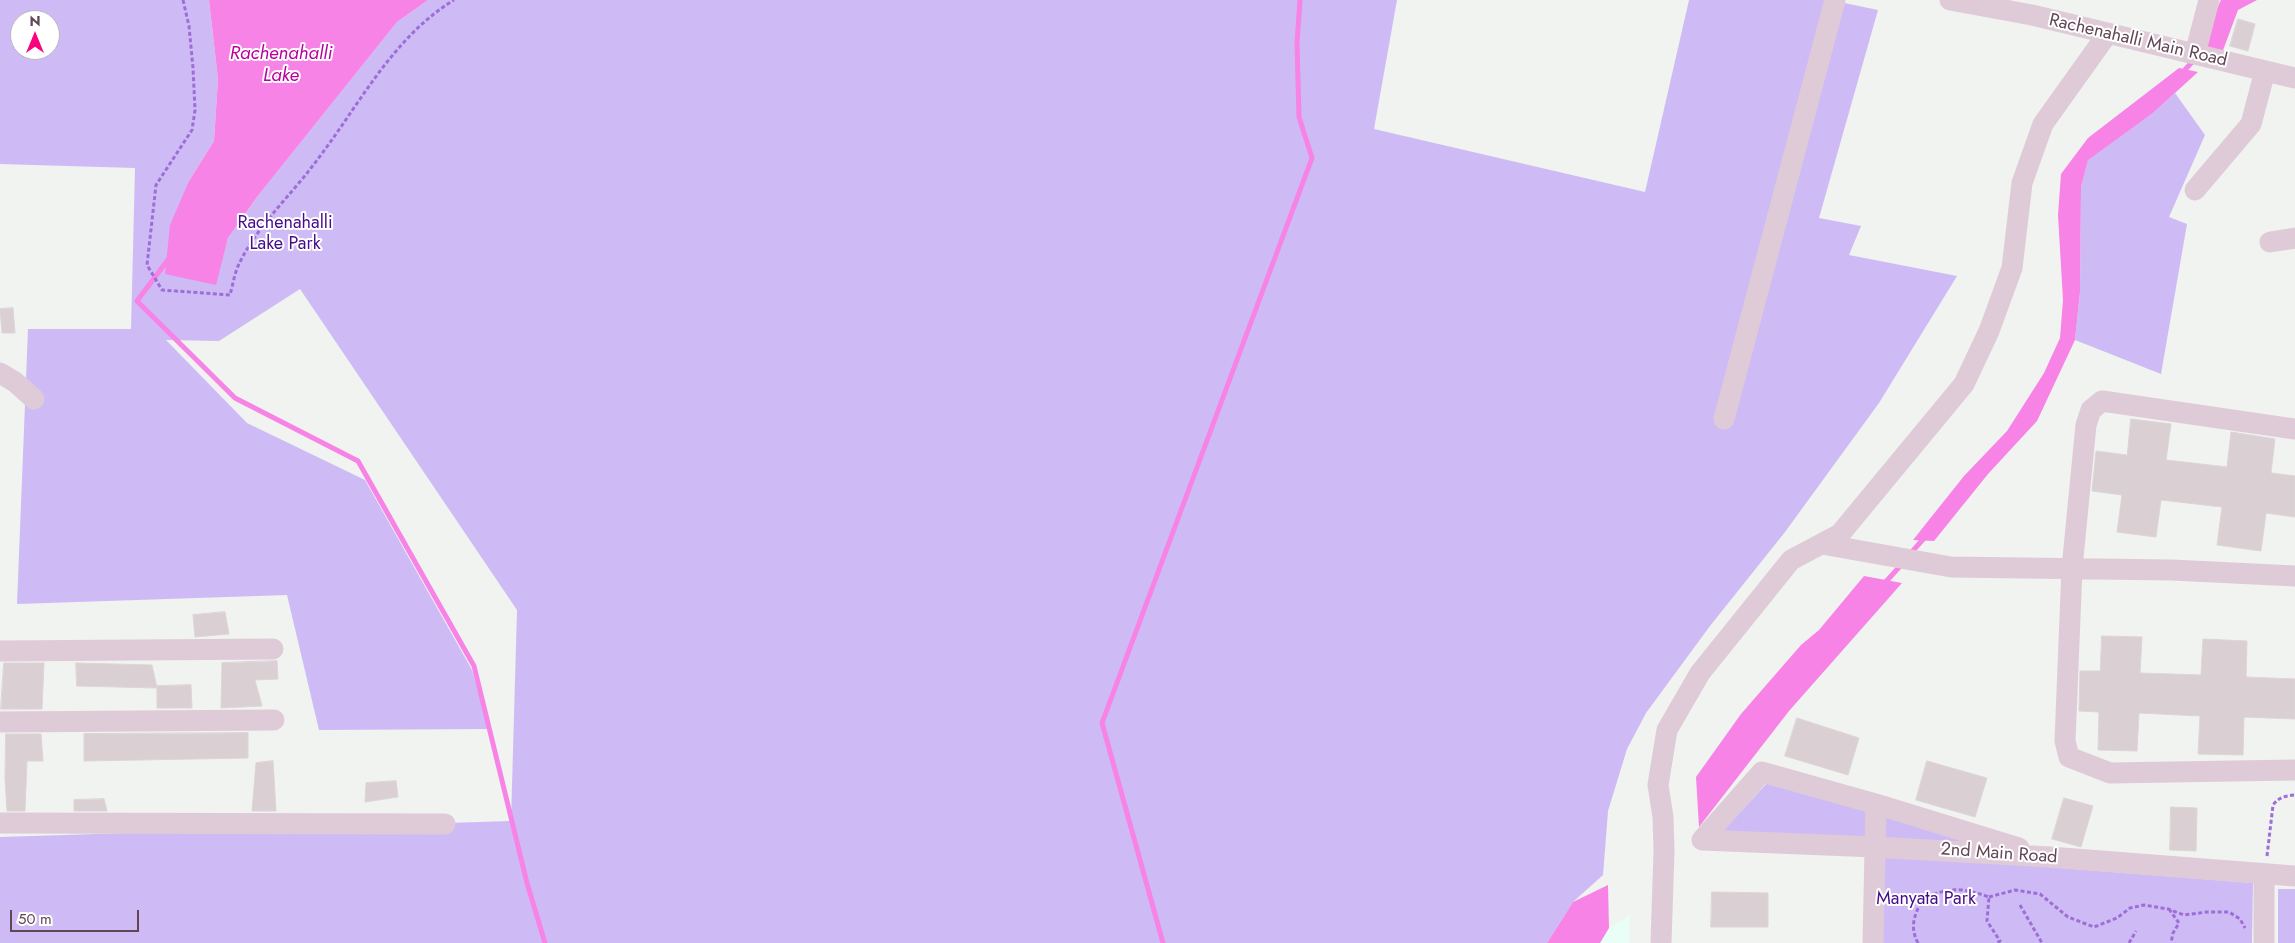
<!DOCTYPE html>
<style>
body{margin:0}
#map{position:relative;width:2295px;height:943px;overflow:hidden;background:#f0f3f0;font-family:Jost,sans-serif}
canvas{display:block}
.north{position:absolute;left:10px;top:10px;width:50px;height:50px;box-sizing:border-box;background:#fff;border:1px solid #c0b5bb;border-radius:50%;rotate:0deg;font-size:14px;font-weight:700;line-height:20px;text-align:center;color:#614655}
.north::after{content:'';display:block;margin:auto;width:18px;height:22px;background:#fa047d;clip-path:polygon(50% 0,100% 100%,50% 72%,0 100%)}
.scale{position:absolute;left:10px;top:910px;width:129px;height:22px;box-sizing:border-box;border:2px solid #614655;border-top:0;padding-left:6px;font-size:15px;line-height:18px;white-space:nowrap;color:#614655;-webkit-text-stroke:4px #fff;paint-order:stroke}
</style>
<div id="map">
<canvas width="2295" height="943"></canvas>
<div class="north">N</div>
<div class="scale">50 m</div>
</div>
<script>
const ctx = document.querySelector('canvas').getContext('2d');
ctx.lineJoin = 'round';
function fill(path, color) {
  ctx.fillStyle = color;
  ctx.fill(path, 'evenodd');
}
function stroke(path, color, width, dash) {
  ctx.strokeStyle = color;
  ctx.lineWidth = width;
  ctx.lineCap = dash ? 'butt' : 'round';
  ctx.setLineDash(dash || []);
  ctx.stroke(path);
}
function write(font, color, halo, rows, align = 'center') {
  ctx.font = font + ' Jost,sans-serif';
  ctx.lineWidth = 4;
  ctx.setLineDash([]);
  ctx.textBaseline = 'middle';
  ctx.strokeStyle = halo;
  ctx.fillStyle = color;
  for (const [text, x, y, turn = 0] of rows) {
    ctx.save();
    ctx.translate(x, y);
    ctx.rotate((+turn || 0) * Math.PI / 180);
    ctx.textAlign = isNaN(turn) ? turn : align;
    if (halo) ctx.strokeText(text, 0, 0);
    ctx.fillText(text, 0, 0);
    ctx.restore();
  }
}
fill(new Path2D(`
 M1630,915L1629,943H1600L1609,928Z`), '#e9fef7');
fill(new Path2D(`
 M0,0H209L218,79L214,141L189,181L215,285L228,238L257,197L397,22L428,0H1397L1374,129L1645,192L1689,0H1830L1878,10L1819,218L1861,226L1849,255L1957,276L1879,403L1785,532L1710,626L1646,713L1627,749L1608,811L1603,875L1573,902L1547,943H0V837L511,821L517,610L300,289L219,341L166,340L247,423L365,480L472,670L489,729L319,730L287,595L17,604L28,329H131L135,168L0,164ZM20,20H50V50H20Z
 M2175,93L2205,135L2169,217L2187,224L2161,374L2075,340L2080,292L2081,187L2088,159L2153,113Z
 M1767,783L1869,811L1867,838L1722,832Z
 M1882,810L2024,853L1882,843Z
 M1883,854L2253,883L2252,943H1881Z
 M2278,889H2295V943H2278Z`), '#cebbf5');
fill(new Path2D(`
 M209,0H428L397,22L257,197L228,238L216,285L165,274L170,225L189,181L214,141L218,79Z
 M2221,0H2257L2238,10L2222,53L2199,47Z
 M2179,68L2198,72L2153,113L2088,160L2081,187L2080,292L2075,340L2037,421L1988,474L1934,541L1913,540L1964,476L2007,431L2044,373L2060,338L2063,300L2058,215L2061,174L2088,138Z
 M1864,576L1902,583L1789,711L1699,827L1696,777L1741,714L1801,645L1819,630Z
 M1608,885L1609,928L1600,943H1547L1573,902Z`), '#f683e5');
stroke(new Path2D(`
 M2181,74L2194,60
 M170,257L137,301L235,398L358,461L474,666L527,883L545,943
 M1910,554L1926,536
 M1882,586L1902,564
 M1163,943L1102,723L1312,158L1299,117L1297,43L1300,0`), '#f683e5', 5);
const building = new Path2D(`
 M2238,19L2255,24L2248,51L2230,46Z
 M13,308L15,333H2L0,309Z
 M2131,419L2171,424L2166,460L2227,467L2231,432L2275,439L2271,473L2295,476V517L2266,513L2261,551L2217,545L2222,507L2161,500L2156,537L2117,532L2122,495L2092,491L2096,451L2127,455Z
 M225,612L229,634L195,637L193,615Z
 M2102,636L2142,637L2140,673L2201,675L2203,639L2247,641L2246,677L2295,679V719L2244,717L2243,755L2198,754L2200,716L2139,713L2137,751L2098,750L2099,712L2079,711L2080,671H2100Z
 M277,661L278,679L255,680L262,706L221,708L222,663Z
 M4,663H44L42,709H1Z
 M76,663L152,665L157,688L77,686Z
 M191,685L192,708H157V686Z
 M1797,718L1859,738L1848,775L1785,756Z
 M248,733V758L84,761V734Z
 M6,734H41L43,761H27L25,811H7L5,779Z
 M273,761L276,811H252L256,763Z
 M1927,761L1987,778L1975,817L1916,800Z
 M396,781L398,797L365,802L366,783Z
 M2064,798L2093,806L2081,847L2052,839Z
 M104,799L107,811H74V800Z
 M2171,807L2197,808L2196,851L2170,850Z
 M1712,892L1768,893V927H1711Z`);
fill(building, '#dacfd3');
stroke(building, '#ddd4d7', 1);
stroke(new Path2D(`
 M183,0L189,26L193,68L195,110L192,130L156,185L147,265L162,290L230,295C233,284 235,271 240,262C257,227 288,198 311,168C357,110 390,39 454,0
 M2267,856L2273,805C2279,797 2285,796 2295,795
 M1989,897L2015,890L2040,894L2068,917L2094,927L2117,918L2130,908L2144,905L2168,909L2184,915L2207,912H2229L2240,919L2245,928
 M2020,905L2042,943
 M2169,909L2179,923L2173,933L2171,943
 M1918,943C1909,926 1915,915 1922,899C1950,887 1960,887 1989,897L1987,921L2000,941L1997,943
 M2129,943L2136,931`), '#9d6ed7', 3, [4, 2.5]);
stroke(new Path2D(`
 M1950,0L2032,15L2295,78
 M2195,54L2209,0
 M2195,190L2251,124L2265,71
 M2270,242L2295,238
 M0,373L15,382L34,399
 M1724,419L1835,0
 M2295,429L2102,401L2091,410L2086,425L2072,568L2065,741L2069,757L2110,773L2295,770
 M1822,544L1951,567L2172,570L2295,576
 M0,651L273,649
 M0,722L274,720
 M0,823L445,824
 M1702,840L1875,847L2050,857L2295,876
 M1702,840L1762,772L1876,804
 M1661,943L1664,851L1663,817L1658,785L1667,730L1700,673L1791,560L1840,534L1964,384L1989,331L2012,268L2022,183L2043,124L2108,33
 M1873,943L1876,804L2019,848
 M2264,943V875`), '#dfcbd7', 21);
write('18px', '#614655', '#fff', [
 ["Rachenahalli Main Road",2138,41,13],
 ["2nd Main Road",1999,854,4]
]);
write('18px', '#450c8c', '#fff', [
 ["Rachenahalli",285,224],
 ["Lake Park",285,245],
 ["Manyata Park",1926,900]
]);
write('italic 19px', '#b9009d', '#fff', [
 ["Rachenahalli",281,54],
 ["Lake",281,76]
]);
</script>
